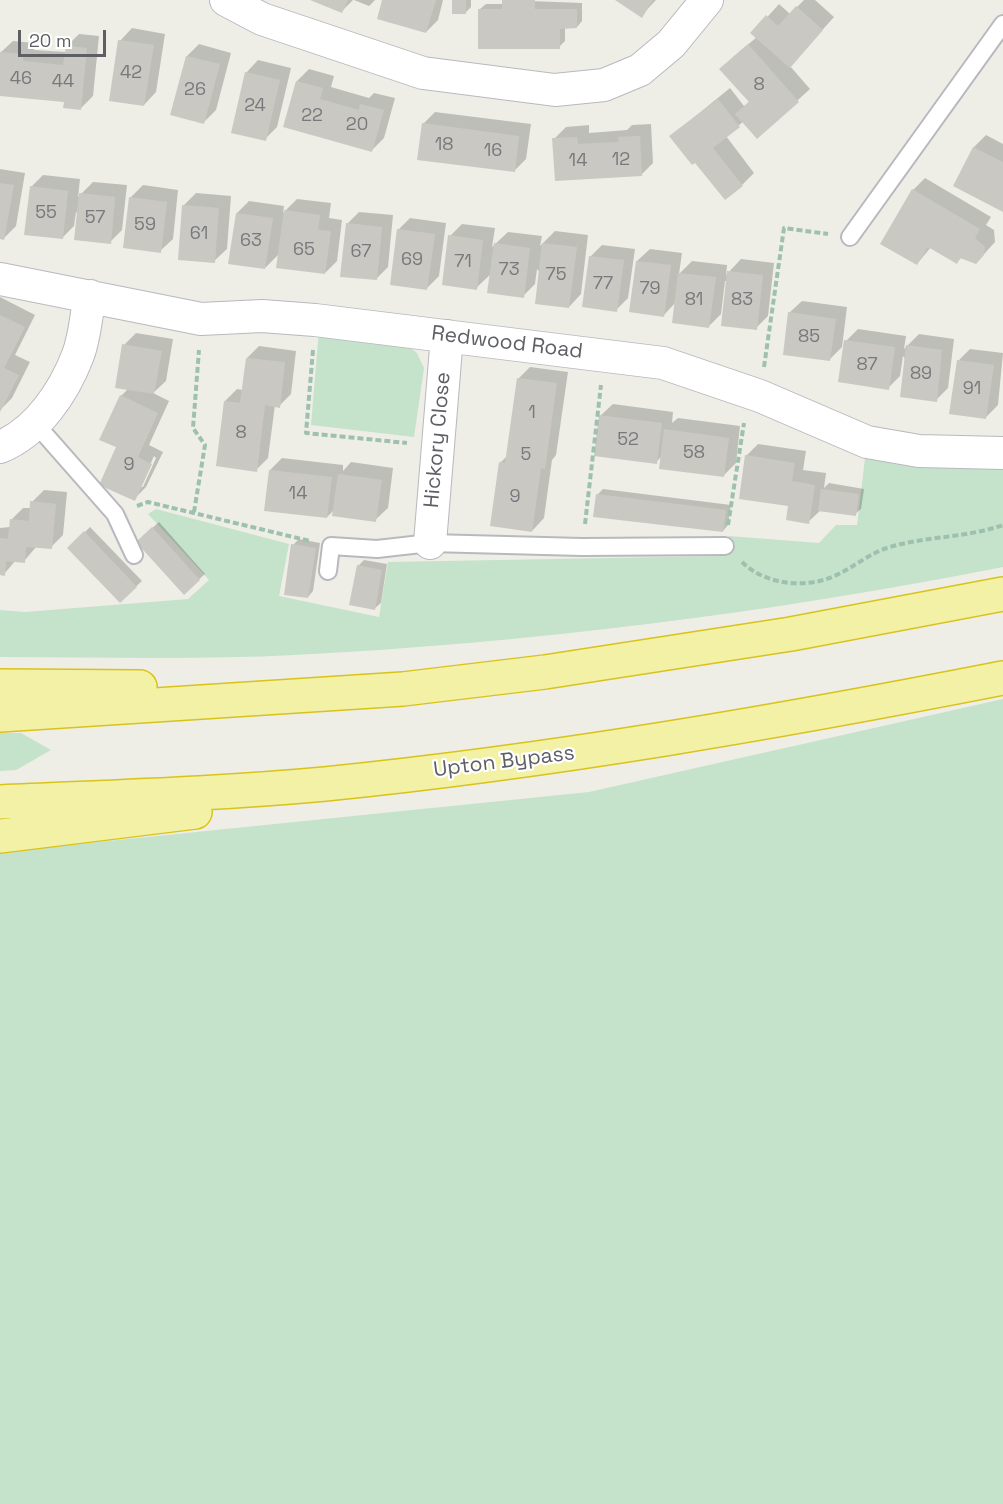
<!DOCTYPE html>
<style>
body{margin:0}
#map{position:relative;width:1003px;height:1504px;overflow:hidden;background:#eeeee6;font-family:"Space Grotesk",sans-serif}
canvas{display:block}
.scale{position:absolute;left:18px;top:30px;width:88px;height:27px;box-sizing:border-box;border:3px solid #5d5f64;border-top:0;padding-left:8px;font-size:18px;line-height:21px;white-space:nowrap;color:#5d5f64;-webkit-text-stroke:4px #fff;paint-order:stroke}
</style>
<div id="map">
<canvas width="1003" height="1504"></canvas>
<div class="scale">20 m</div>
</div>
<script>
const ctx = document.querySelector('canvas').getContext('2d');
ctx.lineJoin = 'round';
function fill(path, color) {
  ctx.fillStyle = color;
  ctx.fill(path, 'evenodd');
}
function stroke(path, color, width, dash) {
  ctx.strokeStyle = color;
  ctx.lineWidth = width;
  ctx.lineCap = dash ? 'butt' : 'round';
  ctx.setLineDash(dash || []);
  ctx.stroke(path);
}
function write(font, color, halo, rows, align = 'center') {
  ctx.font = font + ' "Space Grotesk",sans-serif';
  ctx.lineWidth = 4.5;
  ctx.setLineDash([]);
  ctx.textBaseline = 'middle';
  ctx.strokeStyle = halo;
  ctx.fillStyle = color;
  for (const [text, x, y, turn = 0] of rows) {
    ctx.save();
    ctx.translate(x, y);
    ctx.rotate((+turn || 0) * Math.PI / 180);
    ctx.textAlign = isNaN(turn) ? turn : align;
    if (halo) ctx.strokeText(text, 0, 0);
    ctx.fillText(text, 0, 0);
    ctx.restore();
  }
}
fill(new Path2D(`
 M319,330L405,343L417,353L424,368L414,437L311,425Z
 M867,442L1003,453V567C769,613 532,643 294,655C197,660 98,657 0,657V610L25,612L188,599L209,580L148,514L156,509L289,544L279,596L379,617L388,562L721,556L729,536L819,543L836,525H857Z
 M1003,699V1504H0V852L589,792Z
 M0,733H21L51,750L16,770L0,771Z`), '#c5e2cb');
fill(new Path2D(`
 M314,0H353L342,11Z
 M354,0H375L369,6Z
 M384,0H443L438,20L426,32Z
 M454,0H471V7L465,13Z
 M504,0L582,3V21L577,27H565V41L559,47L480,9L486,4H504Z
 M617,0H656L641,16Z
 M804,0H815L834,17L790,66L810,89L757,137L744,121L726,136L754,173L742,185L696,161L671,136L730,88L744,106L750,101L733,57L757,37L753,33L779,4L790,14Z
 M132,28L165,34L156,92L144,105L120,41Z
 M79,34L99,36L93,96L81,108L65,100L0,94V53L13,41L35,43L34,50L66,52L67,46Z
 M199,44L231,53L216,110L204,122L187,56Z
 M258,60L291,68L277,127L265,139L246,73Z
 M309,69L334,76L331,87L369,98L374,93L395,98L384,138L372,150L297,81Z
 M435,112L531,124L526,159L514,171L423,124Z
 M651,124L653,163L641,175L554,139L566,127L589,125V133L627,130L632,125Z
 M986,135L1003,144V210L955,186L974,147Z
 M0,169L25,173L16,226L4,238H0Z
 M43,175L80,179L78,197L93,182L127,185L122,230L110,242L76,212L74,226L62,238L31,187Z
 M925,178L991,217L986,225L994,230L995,242L976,263L962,257L957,262L931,247L917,264L913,190Z
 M143,185L178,190L173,239L160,251L131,197Z
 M196,193L231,196L227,249L214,261L184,205Z
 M297,199L331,203L329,218L342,220L337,261L325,273L280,253L265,268L237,213L249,201L284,206L283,213Z
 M359,212L393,215L388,267L376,279L347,224Z
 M410,218L446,223L439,276L427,288L398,230Z
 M462,224L495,228L492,247L508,232L542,236L540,246L555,231L588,235L581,294L569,307L537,269L535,284L523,296L492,273L476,288L450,236Z
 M602,245L635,249L628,298L616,310L590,257Z
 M650,249L682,253L679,274L692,261L727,265L726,275L741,259L774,263L768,316L756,328L728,281H725L721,314L709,326L676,302L663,316L637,261Z
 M0,297L35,315L15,355L30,362L12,398L0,410Z
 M802,301L847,307L842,347L830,359L789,313Z
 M858,329L906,336L904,349L919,334L954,339L948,388L936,400L903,356L900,376L888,388L846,341Z
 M136,333L173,339L166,381L153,393L169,401L149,445L163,452L146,487L134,499L118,446L121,396L128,389L124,345ZM154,456L156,458L143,487H140Z
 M259,346L296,351L291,394L279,406L275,405L268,458L256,470L225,401L237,389L243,390L247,358Z
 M970,349L1003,353L998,405L986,417L958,361Z
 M530,367L568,372L556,455L552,460L544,518L532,531L500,463L507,456L518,379Z
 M613,404L673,412L672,423L678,418L740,426L736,463L724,475L662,456L656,462L600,416Z
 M758,444L806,451L803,470L826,473L824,488L829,483L864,489L861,509L855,514L821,510L808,522L746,456Z
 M282,458L343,465V471L351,462L393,468L388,508L375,520L335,509L327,517L270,470Z
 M603,489L731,505L728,525L723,531L597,495Z
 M44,490L67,492L63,535L51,547L37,546L24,561L16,560L4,574H0V528L10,527L11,520L23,508H31L32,502Z
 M159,522L205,574L184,593L143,536Z
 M90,527L142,581L120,601L69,548Z
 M299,539L320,543L313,591L308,597L293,545Z
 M364,560L387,564L381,603L375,608L358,566Z`), '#0003');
fill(new Path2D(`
 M310,0H348L342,13Z
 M382,0H436L426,33L377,19Z
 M452,0H466V14H452Z
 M502,0H535V9H577V28L560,29V49H478V9H502Z
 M615,0H653L642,18Z
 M796,6L823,30L790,68L750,33L766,15L778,26Z
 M118,40L154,45L144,106L109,101Z
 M748,44L799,102L757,139L735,114L749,102L719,69Z
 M66,46L87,48L81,110L63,108L64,102L0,96V52L24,54L23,61L63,65Z
 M186,56L220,64L204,124L170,115Z
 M245,72L280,80L266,141L231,133Z
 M296,81L323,88L320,99L359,110L360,104L384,110L372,152L283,127Z
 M718,99L740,127L713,148L743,186L725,200L695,163L692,165L669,136Z
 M422,123L519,136L515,172L417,160Z
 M640,136L642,176L555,181L552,138L577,137L578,144L619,142L618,137Z
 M973,147L1003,162V212L953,186Z
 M0,183L14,185L4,240L0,239Z
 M30,186L68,191L63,239L24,235Z
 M912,189L980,229L975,238L985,247L984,255L976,264L960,258L957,264L928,247L917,265L880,244Z
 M79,193L115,197L111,244L74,240Z
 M129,197L167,202L161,253L123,248Z
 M182,205L219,208L215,263L178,260Z
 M284,210L320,215L318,230L331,231L325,274L276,268Z
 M236,213L273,218L265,269L228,264Z
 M346,223L382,227L377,280L340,277Z
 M397,229L435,234L427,290L390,285Z
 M448,235L483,240L477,290L442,285Z
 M494,243L530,248L524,298L487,293Z
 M542,243L577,247L569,308L535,304Z
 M589,256L624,260L617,312L582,307Z
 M636,261L671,265L664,317L629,312Z
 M727,271L763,275L757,330L721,326Z
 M678,273L716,277L709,328L672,323Z
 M788,312L836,319L830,361L783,355Z
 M0,315L25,327L4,368L19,375L0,412Z
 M844,340L895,347L889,390L838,382Z
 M122,344L162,351L154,394L115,388Z
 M906,345L942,350L937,402L900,397Z
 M246,358L285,362L280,408L265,405L257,472L216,466L224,401L240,403Z
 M957,360L994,365L986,419L949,414Z
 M517,378L557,383L545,469L541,468L532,532L490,526L499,462L505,463Z
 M120,395L158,413L138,457L152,464L135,501L99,485L116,447L99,440Z
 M599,415L662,423L657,464L594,456Z
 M664,429L729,438L724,477L659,469Z
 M745,455L795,463L792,481L815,485L809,524L786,520L788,506L739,499Z
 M269,470L332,477L327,518L264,511Z
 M338,474L382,480L376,522L332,516Z
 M821,489L859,494L856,516L818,511Z
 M596,494L726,510L723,532L593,517Z
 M30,501L56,504L52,549L26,547L25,563L6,561L5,576L0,575V538L8,539L10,519L29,521Z
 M152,527L200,580L184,595L136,542Z
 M84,531L137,587L120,603L67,548Z
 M291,544L316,548L308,598L284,595Z
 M357,565L382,570L375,610L349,605Z`), '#c9c8c2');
const service = new Path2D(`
 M850,237L1003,24
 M34,422L115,514L134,555
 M328,571L331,546L377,549L430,543L582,547L725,546`);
const minor = new Path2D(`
 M226,0L262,19L423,73L555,90L604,85L640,70L671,44L707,0
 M0,279L201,319L262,316L315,320L663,363L760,396L867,442L919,451L1003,453
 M0,447C37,432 64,392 78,355C85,337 86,315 90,296
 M430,543L447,336`);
const trunk = new Path2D(`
 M0,686L140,687
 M0,715L403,689L545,672L791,634L1003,594
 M0,802C108,797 217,794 325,784C553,761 778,722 1003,678
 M0,836L195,812`);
stroke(service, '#b8b9be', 20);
stroke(minor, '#b8b9be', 34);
stroke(trunk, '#d9c31a', 36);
stroke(new Path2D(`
 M313,350L306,433L407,443
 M764,367L784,228L828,234
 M137,506L148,502L310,541
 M194,512L205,445L193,428L199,350
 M585,524L601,385
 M728,525L744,423
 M742,562C764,584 803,589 832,577C852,569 869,553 890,547C927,536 966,538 1003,525`), '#9ec0af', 4, [6, 3]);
stroke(service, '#fff', 16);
stroke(minor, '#fff', 32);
stroke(trunk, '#f2f1a6', 33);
write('18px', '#78797c', null, [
 ["42",131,73],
 ["46",21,79],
 ["44",63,82],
 ["8",759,85],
 ["26",195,90],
 ["24",255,106],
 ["22",312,116],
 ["20",357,125],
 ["18",444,145],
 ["16",493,151],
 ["12",621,160],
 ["14",578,161],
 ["55",46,213],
 ["57",95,218],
 ["59",145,225],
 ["61",199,234],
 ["63",251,241],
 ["65",304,250],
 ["67",361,252],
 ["69",412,260],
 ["71",463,262],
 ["73",509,270],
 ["75",556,275],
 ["77",603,284],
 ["79",650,289],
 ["81",694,300],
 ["83",742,300],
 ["85",809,337],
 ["87",867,365],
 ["89",921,374],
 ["91",972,389],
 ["1",532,413],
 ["8",241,433],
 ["52",628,440],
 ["58",694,453],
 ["5",526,455],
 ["9",129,465],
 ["14",298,494],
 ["9",515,497]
]);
write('21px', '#5d5f64', '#fff', [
 ["Redwood Road",507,343,7],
 ["Hickory Close",438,440,-85],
 ["Upton Bypass",504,762,-7]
]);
</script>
